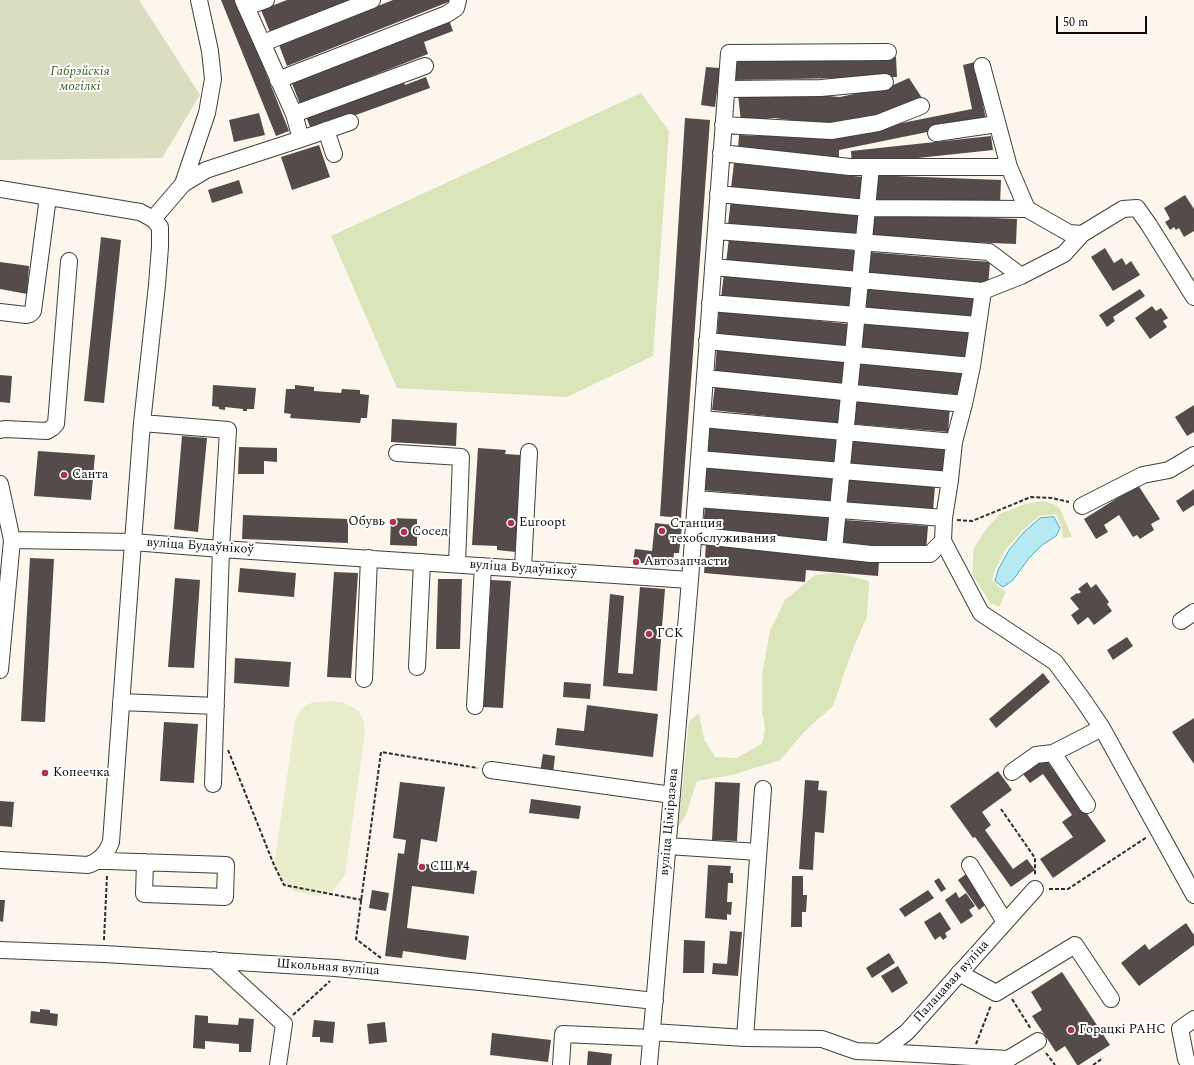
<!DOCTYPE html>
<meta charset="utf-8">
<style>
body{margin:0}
#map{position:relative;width:1194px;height:1065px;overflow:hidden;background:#fdf6ed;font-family:Spectral,serif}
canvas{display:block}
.scale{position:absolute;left:1056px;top:16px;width:91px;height:18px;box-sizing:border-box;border:2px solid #0c0c0c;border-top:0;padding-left:5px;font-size:12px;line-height:14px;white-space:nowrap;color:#0c0c0c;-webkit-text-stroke:3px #fff;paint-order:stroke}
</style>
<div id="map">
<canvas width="1194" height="1065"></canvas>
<div class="scale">50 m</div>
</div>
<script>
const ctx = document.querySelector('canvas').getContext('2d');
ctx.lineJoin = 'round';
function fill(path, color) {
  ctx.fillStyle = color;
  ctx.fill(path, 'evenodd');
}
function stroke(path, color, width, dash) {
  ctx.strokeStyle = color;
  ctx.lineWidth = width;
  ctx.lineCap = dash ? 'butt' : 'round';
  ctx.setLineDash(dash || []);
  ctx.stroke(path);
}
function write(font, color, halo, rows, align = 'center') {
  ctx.font = font + ' Spectral,serif';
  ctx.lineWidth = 4;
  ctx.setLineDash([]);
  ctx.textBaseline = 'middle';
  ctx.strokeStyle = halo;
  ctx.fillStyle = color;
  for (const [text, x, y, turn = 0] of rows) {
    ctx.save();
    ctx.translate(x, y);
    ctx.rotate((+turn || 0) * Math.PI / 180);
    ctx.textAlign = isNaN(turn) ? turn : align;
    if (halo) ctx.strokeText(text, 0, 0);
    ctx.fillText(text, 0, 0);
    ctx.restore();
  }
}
fill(new Path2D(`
 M641,93L669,131L653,356L567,397L397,388L331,236Z
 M1042,501L1054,504L1060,509L1072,537L1063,538L1061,526L1056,514L1039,516L1023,530L1006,549L996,568L992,580L998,586L1006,592L999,607L990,603L972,574L974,548L986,529L1001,513L1026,504Z
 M836,573L869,581L867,617L852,651L833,706L806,730L780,760L732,775L697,781L686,815L678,827L689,721L699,714L704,739L715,757L736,758L762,744L765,729L762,711V676L770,631L785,600L815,575Z`), '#dbe5ba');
fill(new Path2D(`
 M0,0H139L200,95L162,158L0,160Z`), '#dbddc0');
fill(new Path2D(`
 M330,701L343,702L359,711L364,722L365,733L345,875L334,890L318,896L296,892L284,885L274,865L295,721C305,700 309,703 330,701Z`), '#e9edcb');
const water = new Path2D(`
 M1054,517L1060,528L1056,536L1042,545L1029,558L1013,580L1003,587L995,581L998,570L1009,550L1024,532L1040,518Z`);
fill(water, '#b6e9f1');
stroke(water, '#43aec1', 1);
fill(new Path2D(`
 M221,0H237L289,131L276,136Z
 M287,0H352L270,32L261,10Z
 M393,0H451V1L287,66L279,45Z
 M449,20L453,31L424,42L428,54L300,104L291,81Z
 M896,57L897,77L735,80V59Z
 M975,62L986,120L839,150V158L738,149L739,135L760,136L762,131L847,134L972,109L963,65Z
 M706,67L720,68L715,107L701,105Z
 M426,77L430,88L312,131L306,117L404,83L405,85Z
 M909,78L922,98L877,120L838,126L774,118L741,122L738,94L771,91L840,97L891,86Z
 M259,113L265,135L234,142L229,120Z
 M685,118L710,120L681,518L660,516Z
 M991,136L993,150L852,165L851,151Z
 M319,145L330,177L292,190L281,157Z
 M734,163L863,177L860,202L731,188Z
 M871,175L1001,180L1000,205L870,200Z
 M239,180L243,193L212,203L208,190Z
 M1185,195L1194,209V231L1184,237L1179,228L1176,230L1174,227L1170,230L1165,222L1170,219L1164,208Z
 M731,199L860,213L857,238L728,225Z
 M872,213L1017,219L1016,244L871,238Z
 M101,237L121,240L104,403L84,401Z
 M729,238L857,251L855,276L726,263Z
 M1105,248L1114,263L1122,258L1126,265L1131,261L1140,275L1113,291L1091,257Z
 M868,252L990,262L988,287L866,277Z
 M0,262L29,266L27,294L0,289Z
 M724,273L853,286L850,312L721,298Z
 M864,287L977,295L975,321L862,312Z
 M1140,289L1145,296L1113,317L1115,321L1107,327L1099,315Z
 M1152,306L1156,311L1161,308L1168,318L1163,321L1167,327L1150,339L1135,318Z
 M719,310L848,324L846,349L717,335Z
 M859,323L972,332L970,357L857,349Z
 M717,346L846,361L843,386L715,371Z
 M859,361L967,369L965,395L857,386Z
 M0,375L12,376L10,403L0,402Z
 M213,385L256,388L254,409H247V411H243V409L225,407V410L219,409V407L212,406Z
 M295,385L314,387V391L341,393L342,389L360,390V394L369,395L367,418H361L360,423L290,418L291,414L284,413L286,389H295Z
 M715,385L844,399L841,424L712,410Z
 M856,399L950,407L948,432L853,424Z
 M1194,405V432L1187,436L1175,417Z
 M392,419L457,423L456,446L391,442Z
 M708,427L838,439L835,464L706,452Z
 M182,436L207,438L198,532L174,529Z
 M851,440L945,448L943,473L849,465Z
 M239,447L277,448V462L264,461V474H238Z
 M478,448L506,450L505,454L521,455L516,552L497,550V546L472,545Z
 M38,451L95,455L91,500L34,496Z
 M704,464L833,476L830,501L701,490Z
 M844,479L935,486L933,511L842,504Z
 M1138,485L1160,519L1151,524L1154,530L1140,539L1137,535L1133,537L1119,515L1104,525L1108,532L1096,539L1084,519Z
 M1194,489V505L1183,512L1176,501Z
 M705,505L834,517L832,542L703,530Z
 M243,515L348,519V543L242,539Z
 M391,518L417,519V546L390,545Z
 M845,520L928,526L926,551L843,545Z
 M655,523L682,526L679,553H674L672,567L633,562L635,549L652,551Z
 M706,543L813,552V556L879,562L878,576L806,570L805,582L704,573Z
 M30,558L54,559L45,722L21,721Z
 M240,568L296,573L294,597L238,592Z
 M334,572L358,573L351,678L327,677Z
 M175,578L200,580L194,668L168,667Z
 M438,579H462L460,649H436Z
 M491,580L511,581L503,708L483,707Z
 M1087,582L1091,588L1096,584L1109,602L1107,604L1112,611L1094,625L1088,617L1078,625L1071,615L1079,609L1070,598L1077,593L1078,594L1081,592L1078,589Z
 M640,587L665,589L657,691L603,686L610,594L624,596L618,673L633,674Z
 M1127,637L1133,646L1113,660L1107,650Z
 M235,658L291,662L289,687L234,683Z
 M1043,673L1050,682L996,728L989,719Z
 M564,682L591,684L590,699L563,697Z
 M587,705L658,714L653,757L555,745L557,728L584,731Z
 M1194,718V764L1172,732Z
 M164,722L198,724L194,783L160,781Z
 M543,754L555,756L553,774L540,772Z
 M1045,758L1081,809L1083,808L1106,841L1053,878L1040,859L1073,837L1062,822L1072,815L1043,774L1030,783L1023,774Z
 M998,771L1012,790L982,812L991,825L985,830L1013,869L1027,859L1035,870L1011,887L975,837L973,838L950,806Z
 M805,780L819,781L818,790L827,791L824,833L815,832L813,870L799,869Z
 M400,782L445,787L437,842L421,839L418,863L477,871L474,894L412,886L407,928L469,936L466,960L403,951L402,958L385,956L398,853L404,854L406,840L393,838Z
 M715,782L740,783L737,841L712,840Z
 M531,799L581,806L579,819L529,813Z
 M0,801L14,802L12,827L0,826Z
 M708,865L731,866L730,873H733V883H728L727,902H732L731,915L727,914V920L705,918Z
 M966,874L980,895L989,902L979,910L958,880Z
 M792,876H803V895H807L806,912H802V927H791Z
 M939,878L946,889L941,892L934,881Z
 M372,890L389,893L386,911L369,908Z
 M928,890L934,898L905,917L899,909Z
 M956,892L959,898L966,893L975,906L969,910L973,916L961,924L945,900Z
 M0,900H5L3,922L0,921Z
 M940,912L951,929L945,933L947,937L943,940L940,936L935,940L924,922Z
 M1186,923L1194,935V945L1139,986L1121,963L1145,944L1149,950Z
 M730,931L742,932L738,976L712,974L713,963L727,964Z
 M684,940L705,941L704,973H683Z
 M889,953L895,963L872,978L866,968Z
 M898,966L908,983L892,993L881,976Z
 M1062,972L1110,1045L1079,1065H1077L1065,1046L1056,1052L1032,1016L1042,1010L1031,992Z
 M40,1009L50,1010V1013L58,1014L57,1026L30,1023L31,1011L40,1012Z
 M195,1015L208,1016V1023L238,1025L239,1018L254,1019L251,1052H239V1044L205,1041V1049L193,1048Z
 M314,1020L335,1022L333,1043L320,1042V1037H312Z
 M385,1022L387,1042L369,1044L367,1024Z
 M492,1033L551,1040L548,1062L490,1055Z
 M588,1051L612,1054L611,1065H587Z`), '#544b4a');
const minor = new Path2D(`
 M246,7L266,0
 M263,43L372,0
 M982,66L1009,167L1027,209
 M278,80L447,14L456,8L458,0
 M726,89L821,88L885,82
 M294,114L425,66
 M723,125L831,131L878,123L921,106
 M326,130L334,154
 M936,133L997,124
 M301,139L350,122
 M721,153L850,167H1009
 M183,184L207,113L213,79L210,51L199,0
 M0,189L140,212L153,219L160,227V247L157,285L142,423L133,542L12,540
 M718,194L867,208L1027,209L1069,233L1082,234L1123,209L1137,208L1149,225L1194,297
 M153,219L183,184L206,170L301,139L294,114L243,0
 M716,231L989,252L1021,276
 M713,267L983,291L1021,276L1064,254L1082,234
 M710,303L978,325
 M0,312L26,315L30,314L33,311L48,197
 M707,341L972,366
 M705,378L964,404
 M702,419L954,442
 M142,423L228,430L221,549L213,784
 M0,430L5,429L47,431L52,428L56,424L69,261
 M397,453L461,457L457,564
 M699,459L950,480
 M0,484L12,540L0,670
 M696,499L944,518
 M1082,506L1143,475L1169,470L1194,455
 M693,535L871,554H930L943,541L944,518L950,480L954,442L964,404L972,366L983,291
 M943,541L981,613L1055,662L1081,697L1102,728L1194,895
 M834,550L871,167
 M523,568L529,452
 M1181,621L1194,612
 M417,667L422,562
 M364,679L369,558
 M121,702L216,706
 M475,706L483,566
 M1053,753L1087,805
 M491,770L672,795
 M1012,772L1036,755L1053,753L1102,728
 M668,846L758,852
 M0,860L88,865C100,861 107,853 111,842L133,542L221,549L690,580
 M98,861H108L226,865L225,897L144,894L145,862
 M970,865L1005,922
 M0,950L104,954L336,968L480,982L655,1001
 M214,960L284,1024L278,1065
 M959,973L996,993L1075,945L1111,999
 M652,1032L745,1038L822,1039L856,1051L881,1052L907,1032L1035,889
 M745,1038L763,789
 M881,1052L1008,1059L1038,1041
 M561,1065L563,1034L652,1038
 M649,1065L690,580L729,53L888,52
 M1190,1065L1186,1059L1180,1029L1194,1019`);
stroke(minor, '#3f3f3f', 18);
stroke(new Path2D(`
 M957,520L972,521L1031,497L1052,498L1069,502
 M228,750L274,865L284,885L362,900
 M1001,809L1035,858V876
 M1049,889H1068L1147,837
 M104,940L107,875
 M381,958L356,939L381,752L478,768
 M1012,999L1031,1029
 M293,1015L330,981
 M976,1044L991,1005
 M1046,1053L1055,1065
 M1093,1065L1103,1058`), '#2e2e2e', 2, [4, 2]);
stroke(minor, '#fff', 16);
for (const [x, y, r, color] of [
 [64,475,4,"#b03156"],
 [393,522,4,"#b03156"],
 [511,523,4,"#b03156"],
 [662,531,4,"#b03156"],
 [404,532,4,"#b03156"],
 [636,562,4,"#b03156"],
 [649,634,4,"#b03156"],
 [45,773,4,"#b03156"],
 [422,867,4,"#b03156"],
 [1071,1030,4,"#b03156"]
]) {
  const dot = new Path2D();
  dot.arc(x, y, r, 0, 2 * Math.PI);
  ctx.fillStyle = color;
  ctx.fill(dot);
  stroke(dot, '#fff', 1.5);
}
write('italic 13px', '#3e5e23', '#fff', [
 ["Габрэйскія",80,72],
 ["могілкі",80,87]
]);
write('13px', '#0c0c0c', '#fff', [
 ["Санта",72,475],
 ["Обувь",385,522,"right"],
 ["Euroopt",519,523],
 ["Станция",670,524],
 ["техобслуживания",670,539],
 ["Сосед",412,532],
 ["Автозапчасти",644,562],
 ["ГСК",657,634],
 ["Копеечка",53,773],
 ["СШ №4",430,867],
 ["Горацкі РАНС",1079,1030]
], 'left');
write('13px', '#0c0c0c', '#fff', [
 ["вуліца Будаўнікоў",200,547,4],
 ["вуліца Будаўнікоў",523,569,4],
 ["вуліца Ціміразева",670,822,-85],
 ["Школьная вуліца",328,968,4],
 ["Палацавая вуліца",952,982,-48]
]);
</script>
